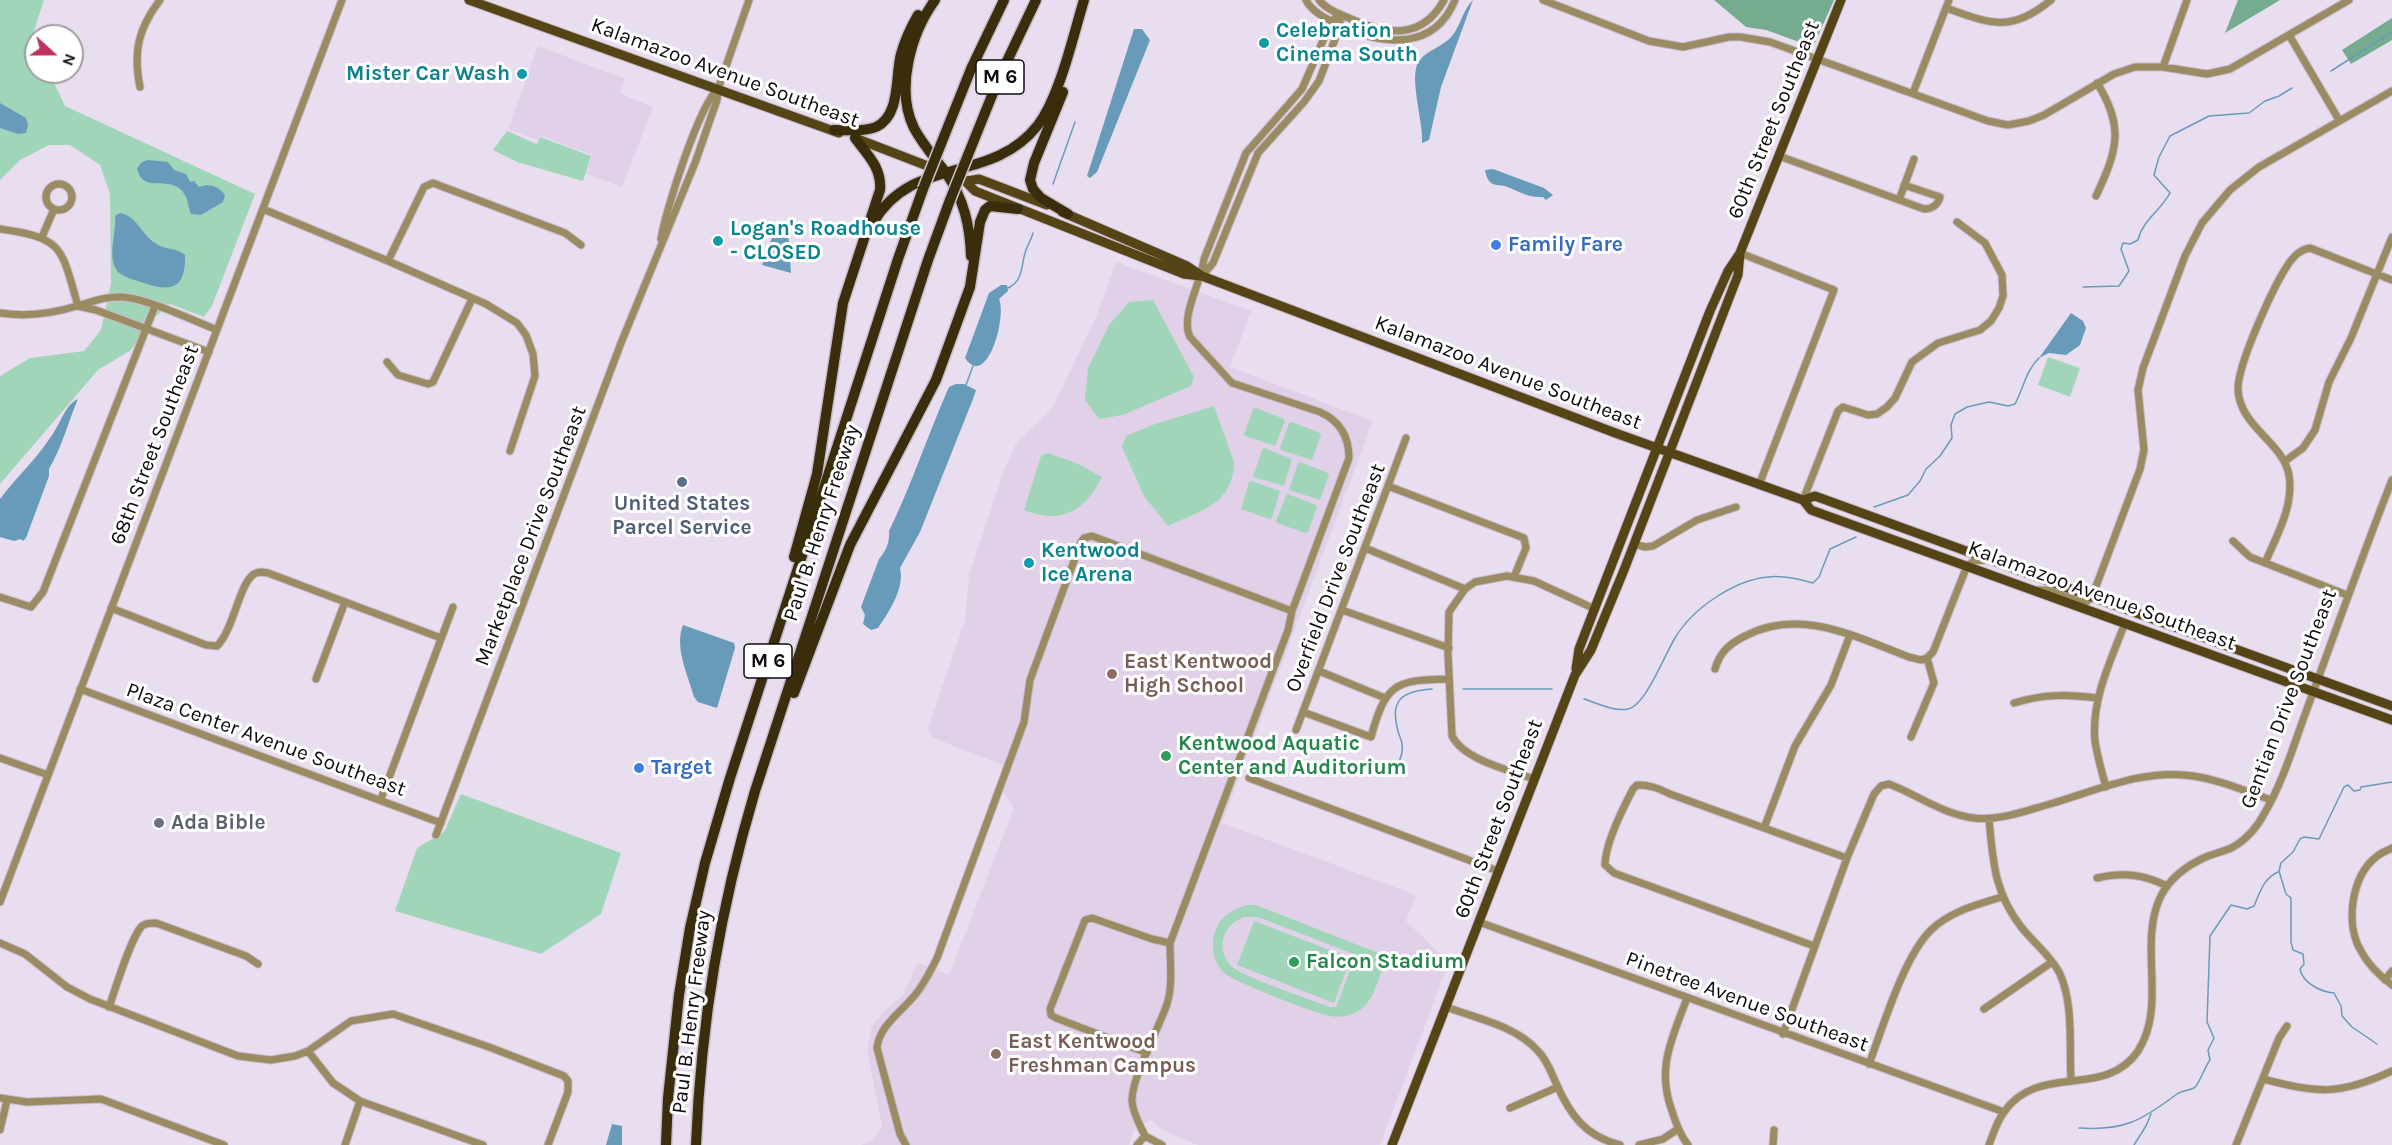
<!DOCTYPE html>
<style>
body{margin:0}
#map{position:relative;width:2392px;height:1145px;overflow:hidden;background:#e9deef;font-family:Karla,sans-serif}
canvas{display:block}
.north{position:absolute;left:24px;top:24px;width:60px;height:60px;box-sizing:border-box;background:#fff;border:2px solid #9f9d9f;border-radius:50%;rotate:111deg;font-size:16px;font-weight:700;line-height:24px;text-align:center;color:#0e0a10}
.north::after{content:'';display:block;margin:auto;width:21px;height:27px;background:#bf3263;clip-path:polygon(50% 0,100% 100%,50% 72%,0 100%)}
</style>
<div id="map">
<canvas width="2392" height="1145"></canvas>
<div class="north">N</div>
</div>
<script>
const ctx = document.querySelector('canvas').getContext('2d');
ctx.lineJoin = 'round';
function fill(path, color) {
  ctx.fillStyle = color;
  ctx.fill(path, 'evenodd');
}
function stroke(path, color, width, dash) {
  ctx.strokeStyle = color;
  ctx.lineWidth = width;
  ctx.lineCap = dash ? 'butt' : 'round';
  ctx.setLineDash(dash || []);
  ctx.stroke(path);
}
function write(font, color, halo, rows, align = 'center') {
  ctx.font = font + ' Karla,sans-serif';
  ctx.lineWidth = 6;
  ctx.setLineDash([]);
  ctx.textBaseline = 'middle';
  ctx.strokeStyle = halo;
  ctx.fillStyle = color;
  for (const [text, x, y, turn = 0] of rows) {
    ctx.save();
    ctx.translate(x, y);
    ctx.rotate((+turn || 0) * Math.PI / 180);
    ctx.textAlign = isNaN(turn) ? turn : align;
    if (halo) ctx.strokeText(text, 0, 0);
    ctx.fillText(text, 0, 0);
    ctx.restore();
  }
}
fill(new Path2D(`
 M538,46L625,79L620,93L653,107L622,187L586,174L592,155L540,135L538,140L508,129Z
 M1116,262L1251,311L1230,367L1373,421L1222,823L1416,895L1406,921L1449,962L1380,1145H1198L1162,1130L1151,1120L1135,1128L1129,1145H861L873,1139L882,1127L867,1049L872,1026L886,1009L903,995L917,963L949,975L1014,808L1002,791L1000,779L1002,765L933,738L928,728L965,620L969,575L1004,469L1017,442L1051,410L1097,315Z`), '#e0d1e9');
fill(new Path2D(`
 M0,0H44L32,37L36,45V72H49L65,106L255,194L212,306L204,317L170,304L153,319L131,350L98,370L0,484V376L30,358L84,351L101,330L111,284L110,194L100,165L70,145H49L20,160L0,180Z
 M507,131L537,144L540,137L591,156L583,181L517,162L493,150Z
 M1153,300L1194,377L1191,386L1123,415L1099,419L1085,400L1088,368L1109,325L1129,302Z
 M2048,357L2080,368L2070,397L2038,385Z
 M1214,406L1234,462C1233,505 1201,510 1168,526L1144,496L1122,447L1126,436L1155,424Z
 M1256,408L1284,419L1285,421L1275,446L1245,436L1244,434L1253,409Z
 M1292,422L1320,433L1321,435L1312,460L1281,450L1280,448L1289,423Z
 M1264,448L1292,459L1284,486L1253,477L1262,450Z
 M1048,453L1076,463L1102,477C1085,511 1061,525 1024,510L1041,456Z
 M1300,462L1328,473L1329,475L1320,500L1289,490L1298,463Z
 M1252,481L1280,491L1272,518L1269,519L1241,509L1249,482Z
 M1288,494L1316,505L1317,507L1308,532L1305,533L1277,523L1276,520L1286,496Z
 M461,794L621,853L601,914L541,954L395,911L417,848L444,832Z
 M1247,905H1256L1386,956C1380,974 1375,1002 1357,1012C1349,1016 1339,1018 1330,1016C1314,1013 1234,982 1224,973C1210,959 1209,933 1223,918C1230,911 1239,908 1247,905ZM1244,917H1258L1351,953L1355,957L1336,1007H1330C1310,999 1244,978 1231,966C1224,959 1221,949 1223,940C1225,928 1234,921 1244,917Z
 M1254,921L1351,958L1334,1003L1237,965Z`), '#a1d5ba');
fill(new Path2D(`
 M1714,0H1834L1813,47L1766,30L1746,27Z
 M2238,0H2280L2225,33Z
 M2392,18V40L2351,64L2342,50Z`), '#75ac8f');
fill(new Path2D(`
 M1473,0L1441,87L1429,140L1422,143C1424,123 1408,76 1419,61C1427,50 1444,46 1452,36C1461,25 1463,9 1473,0Z
 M1134,29H1142L1150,40L1097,172L1090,178L1087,176Z
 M0,103L26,118L28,125L26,133L18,134L0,128Z
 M148,160L168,162L174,170L186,174L190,182L194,181L199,187C210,183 218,186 225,195L223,202L201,215L191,214C188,207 188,198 183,192C169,174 142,195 137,168L142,162Z
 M1493,169L1544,188L1553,195L1546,200L1543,197C1527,198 1519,191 1505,186C1500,185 1496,186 1491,183C1487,179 1486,175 1485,170Z
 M120,213C137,216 141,234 155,243C164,250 176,247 185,255C186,287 173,293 144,283C135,280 125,278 118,272C106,256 117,234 115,216Z
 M776,227L788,231L791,273L762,265Z
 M1001,285H1007L1008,291L999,299C1007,317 987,390 965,358L989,293Z
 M2071,313L2083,321L2086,328L2080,345L2066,355L2049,353L2039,358Z
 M956,384H964L976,390L973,399L920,532L900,568C905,588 889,612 878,628L871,630L863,624L865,615L861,607L879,559C886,551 890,542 889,531C912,484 928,434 949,387Z
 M78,399C68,422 62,447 49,469V476L26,538L23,541L21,539L14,541L0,537V499C19,474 43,453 58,425C63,416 68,403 78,399Z
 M683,625L734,643L735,648L717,708L698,702L694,697C688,675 674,647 683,625Z
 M612,1124L622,1126V1145H606Z`), '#689bba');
stroke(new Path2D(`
 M2331,71L2392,32
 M1053,184L1075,122
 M2083,287L2119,286L2129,271L2121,249L2123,243L2130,244L2138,240C2142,221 2161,210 2170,193L2154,175L2159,157L2170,136L2209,116L2249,113L2265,101L2279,96L2292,88
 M1008,288C1023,281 1021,267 1025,253C1027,246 1031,240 1033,233
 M966,385L973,366
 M1874,507L1908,495L1920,481L1926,469L1940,456L1952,438L1951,425L1955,414L1967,407L1989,402L2008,406L2015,404C2024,387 2026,370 2039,358
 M1463,689H1552
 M1584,699C1596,703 1615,712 1628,709C1646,705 1665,654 1675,638C1692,609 1734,580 1768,577C1783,575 1799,579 1813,583L1819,577L1830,549L1856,537
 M1391,776C1396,767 1404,756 1402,745C1402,740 1399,736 1398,731C1389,699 1403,691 1432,689
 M2377,1044L2352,1027L2342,1016L2341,1006L2334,993C2322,992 2303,984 2300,969L2304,964L2303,954L2293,950L2291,942V898L2286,894L2279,871L2281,863L2293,852L2300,839L2304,837L2319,839L2344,787L2348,785L2354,791L2360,790L2361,787L2392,782
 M2079,1128C2124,1131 2141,1121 2177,1094C2182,1090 2189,1091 2194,1088C2199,1085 2205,1066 2210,1060L2208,1050L2214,1038L2207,1022L2210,936L2231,905L2247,909L2254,906C2260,892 2264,878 2278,872
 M2134,1145L2146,1126L2151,1114`), '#689bba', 1.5);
const minor = new Path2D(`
 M1306,0C1311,11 1328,20 1339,25C1381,45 1434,52 1455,0
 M1319,0C1327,10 1340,14 1351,19C1387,35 1422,40 1444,0
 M1543,0L1649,41L1683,47L1729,37H1741L1770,42L1988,121L2008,125L2029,121L2044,115L2114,74L2135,67H2163L2207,74L2230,69L2349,0
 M1946,8C1991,24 2011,33 2051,0
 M2289,35L2339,120
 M2163,67L2187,0
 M140,87C133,52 138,29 160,0
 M1913,93L1949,0
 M1779,156L1924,209C1932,209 1938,205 1940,197L1904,185
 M46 197a13 13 0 1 1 26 0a13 13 0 1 1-26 0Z
 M2096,196C2117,151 2125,127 2097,83
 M1899,200L1914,159
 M263,209L388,261L486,304L517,323L526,335L533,354L535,376L510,451
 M0,229C64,238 61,247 78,306
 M42,237L54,209
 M661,239C665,212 699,105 718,89
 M1740,253L1834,290L1759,485
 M388,261L424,187L433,183L565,233L581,245
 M1202,276L1213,263L1258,153L1304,102L1319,81L1340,26V14
 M78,306L96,310L209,352
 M0,313C27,317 51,314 77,306C92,302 105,296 122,297C146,298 192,320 217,330
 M387,362L398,375L428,384L433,382L472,299
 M2285,461L2303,448L2315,430L2329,382L2351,338L2392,237
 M1388,486L1524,538L1526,548L1514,577
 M1803,500L1838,411L1843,407L1868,415L1877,414L1887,407L1895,398L1912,362L1938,343L1980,330L1991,321L1999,308L2003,296L2002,275L1985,243L1957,222
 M2233,541L2250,557L2347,595
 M1634,544L1645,547L1653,546L1697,520L1736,507
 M1365,548L1465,589
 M2265,563C2277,535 2294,506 2289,475C2283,442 2240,427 2238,390C2237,365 2274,285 2289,263C2295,255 2300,250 2310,248L2392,280
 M2038,590H2048L2082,602H2086L2092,597L2140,469L2144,450L2138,390L2143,368L2185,256L2202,223L2230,190L2259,167L2392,91
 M0,597L31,607L43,592L155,306
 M111,608L206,645L217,646C234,629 239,584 254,574C259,571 263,572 268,573L441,638
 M1342,610L1449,648
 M1927,658L1933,652L1967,566L1974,561L1985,560
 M1715,669C1720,652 1729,644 1745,636C1800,607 1856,637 1909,657L1921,660L1927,658
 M1319,671L1385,698
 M316,679L345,602
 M80,689L441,823
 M2014,703C2043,694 2068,694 2098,698
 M1303,712L1371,737C1386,683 1395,680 1449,679
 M1296,730L1406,438
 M1911,737L1934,683L1927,658
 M0,758L48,775
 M1249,778L1498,871
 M1534,779C1509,770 1464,760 1452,736L1448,654L1449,612L1465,589L1475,582L1507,576L1534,581L1595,609
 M2106,787C2102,772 2097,756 2095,741C2091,700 2111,660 2125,623
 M381,799L453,607
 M1989,819C1993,861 1994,893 2022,928C2034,943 2052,957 2060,974C2074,1005 2069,1047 2071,1080
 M1764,828L1795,746L1831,685L1850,635
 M436,835L621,343L695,163L717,100L718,89L749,0
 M2392,848C2387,851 2380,853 2376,857C2351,877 2345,925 2361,951C2368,965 2380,976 2392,985
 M2097,878C2123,872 2143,874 2167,886
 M0,902L342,0
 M1479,922L2004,1112
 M0,943L25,954L67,987L90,999L238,1056L271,1060L295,1056L308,1051L351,1021L393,1014L489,1047L564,1076L568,1081V1092L548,1145
 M1814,946L1614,873L1605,865C1605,844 1623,808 1633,789L1637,785C1650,785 1658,788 1670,794L1847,858
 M2385,980L2392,971
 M1687,998C1672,1039 1656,1068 1672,1111C1676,1124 1680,1135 1688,1145
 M109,1007C115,990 131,937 142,926C146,923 150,923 156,923L246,956L258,964
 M1446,1007C1476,1018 1516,1026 1538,1051C1547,1060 1551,1072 1556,1083C1570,1115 1585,1136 1620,1145
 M1984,1009L2052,962
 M1783,1034L1847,858L1874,794L1881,786L1889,784C1918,795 1942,814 1974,818C1999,821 2025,811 2050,804C2095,791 2145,768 2193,776C2220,780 2245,791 2271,800
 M308,1051L333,1083L360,1101L483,1145
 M1147,1053L1056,1018L1051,1015L1050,1009L1085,920L1092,918L1152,939L1170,943
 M1869,1064C1883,1027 1904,956 1931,930C1949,912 1978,904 2002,897
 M2263,1079C2317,1093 2339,1096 2392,1071
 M0,1098L27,1102L101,1099L224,1145
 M1510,1108L1558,1087
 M0,1130L7,1100
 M1145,1136C1140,1125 1133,1114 1132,1101C1131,1079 1159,1028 1167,1004C1173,985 1170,963 1170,943L1288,630L1292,611L1349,458C1349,436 1340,421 1320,412L1232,383L1190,337C1180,316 1201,284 1204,259L1246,153L1302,89L1328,29L1332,21L1340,14
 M1145,1136L1162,1145
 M345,1145L360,1101
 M906,1145L900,1134L877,1048C879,1026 901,1012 915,995C924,984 930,972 937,958L1024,722L1030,680L1081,542L1084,538L1092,536L1292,611
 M1137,1145L1145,1136
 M1639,1145L1663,1139L1678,1129
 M1773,1145L1774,1130
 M1989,1145C1993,1134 1997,1121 2004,1112C2038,1062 2105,1100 2138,1051C2167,1006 2139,948 2159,900C2168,879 2187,865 2208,856C2216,853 2226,851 2233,847C2246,840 2258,826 2264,814C2283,782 2294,744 2307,709C2335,633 2362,556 2392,480
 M2236,1145L2279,1038L2287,1026`);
const major = new Path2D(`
 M469,0L839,133
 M855,138L938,170
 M964,180L975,191L1184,274L1200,276
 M967,181L979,179L1047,205
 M1062,212L1187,266L1202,276L1618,434L1803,500L1811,510L2392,720
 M1803,500L1815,496L2392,706
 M1576,669L1579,649L1710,311L1728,271L1740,253L1841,0
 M1392,1145L1575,675L1591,650L1624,570L1738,275L1740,253`);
const highway = new Path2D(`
 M935,0C911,33 895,89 914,128C923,145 935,158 946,173C964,199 970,226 971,256
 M1063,92L1034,163L1030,180L1033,189L1041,198L1068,214
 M834,130C847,130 864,132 876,127C901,115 895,77 901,54C905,40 911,27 918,15
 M941,144L971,69L1004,0
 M968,155L999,78L1036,0
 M873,223C912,154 990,186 1038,125C1060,96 1073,36 1084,0
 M794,557L817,474L843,303L880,190C882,168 867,154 855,138
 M794,693L850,545L936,380L970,287L980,222L985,210L990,206L1018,209
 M666,1145L668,1098L679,995L690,928L705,863L730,778L898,259L923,189
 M696,1145C701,1021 720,909 755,791L928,260L950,200`);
stroke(minor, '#c6bccb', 9);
stroke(major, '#c6bccb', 11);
stroke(highway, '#c6bccb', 13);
stroke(minor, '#9a8b62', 7);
stroke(major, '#554416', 9);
stroke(highway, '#392d0b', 10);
const highwayBridge = new Path2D(`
 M923,189L941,144
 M950,200L968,155`);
stroke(highwayBridge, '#c6bccb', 13, []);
stroke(highwayBridge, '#392d0b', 10);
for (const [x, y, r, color] of [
 [1264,43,6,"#0f9aa8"],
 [522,74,6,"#0f9aa8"],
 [718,241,6,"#0f9aa8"],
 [1496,245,6,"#3f7fe0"],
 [682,482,6,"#5c6f8a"],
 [1029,563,6,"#0f9aa8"],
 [1112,674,6,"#8d6e63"],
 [1166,756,6,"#2e9e5b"],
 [639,768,6,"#3f7fe0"],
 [159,823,6,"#6b7280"],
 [1294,962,6,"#2e9e5b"],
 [996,1054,6,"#8d6e63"]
]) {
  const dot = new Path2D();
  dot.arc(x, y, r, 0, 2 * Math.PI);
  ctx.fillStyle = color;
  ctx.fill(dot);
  stroke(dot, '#fff', 2);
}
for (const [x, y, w] of [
 [1000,77,48],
 [768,661,48]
]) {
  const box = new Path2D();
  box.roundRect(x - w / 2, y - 17, w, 34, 4.5);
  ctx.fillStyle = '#fff';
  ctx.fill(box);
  stroke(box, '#0e0a10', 1.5);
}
write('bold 20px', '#0e0a10', null, [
 ["M 6",1000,77],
 ["M 6",768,661]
]);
write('bold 21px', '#0d838f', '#fff', [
 ["Celebration",1276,31],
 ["Cinema South",1276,55],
 ["Mister Car Wash",510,74,"right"],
 ["Logan's Roadhouse",730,229],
 ["- CLOSED",730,253],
 ["Kentwood",1041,551],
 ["Ice Arena",1041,575]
], 'left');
write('21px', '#0e0a10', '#fff', [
 ["Kalamazoo Avenue Southeast",725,73,20],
 ["60th Street Southeast",1774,120,-68],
 ["Kalamazoo Avenue Southeast",1508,373,21],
 ["68th Street Southeast",155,445,-69],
 ["Paul B. Henry Freeway",822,523,-72],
 ["Marketplace Drive Southeast",531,536,-69],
 ["Overfield Drive Southeast",1336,578,-69],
 ["Kalamazoo Avenue Southeast",2102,596,20],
 ["Gentian Drive Southeast",2289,699,-69],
 ["Plaza Center Avenue Southeast",266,740,20],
 ["60th Street Southeast",1499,819,-69],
 ["Pinetree Avenue Southeast",1747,1002,20],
 ["Paul B. Henry Freeway",692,1012,-83]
]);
write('bold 21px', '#366cbe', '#fff', [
 ["Family Fare",1508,245],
 ["Target",651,768]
], 'left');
write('bold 21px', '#4e5e75', '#fff', [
 ["United States",682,504],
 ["Parcel Service",682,528]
]);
write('bold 21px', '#785e54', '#fff', [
 ["East Kentwood",1124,662],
 ["High School",1124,686],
 ["East Kentwood",1008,1042],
 ["Freshman Campus",1008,1066]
], 'left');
write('bold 21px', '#27864d', '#fff', [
 ["Kentwood Aquatic",1178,744],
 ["Center and Auditorium",1178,768],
 ["Falcon Stadium",1306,962]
], 'left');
write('bold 21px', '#5b616d', '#fff', [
 ["Ada Bible",171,823]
], 'left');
</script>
